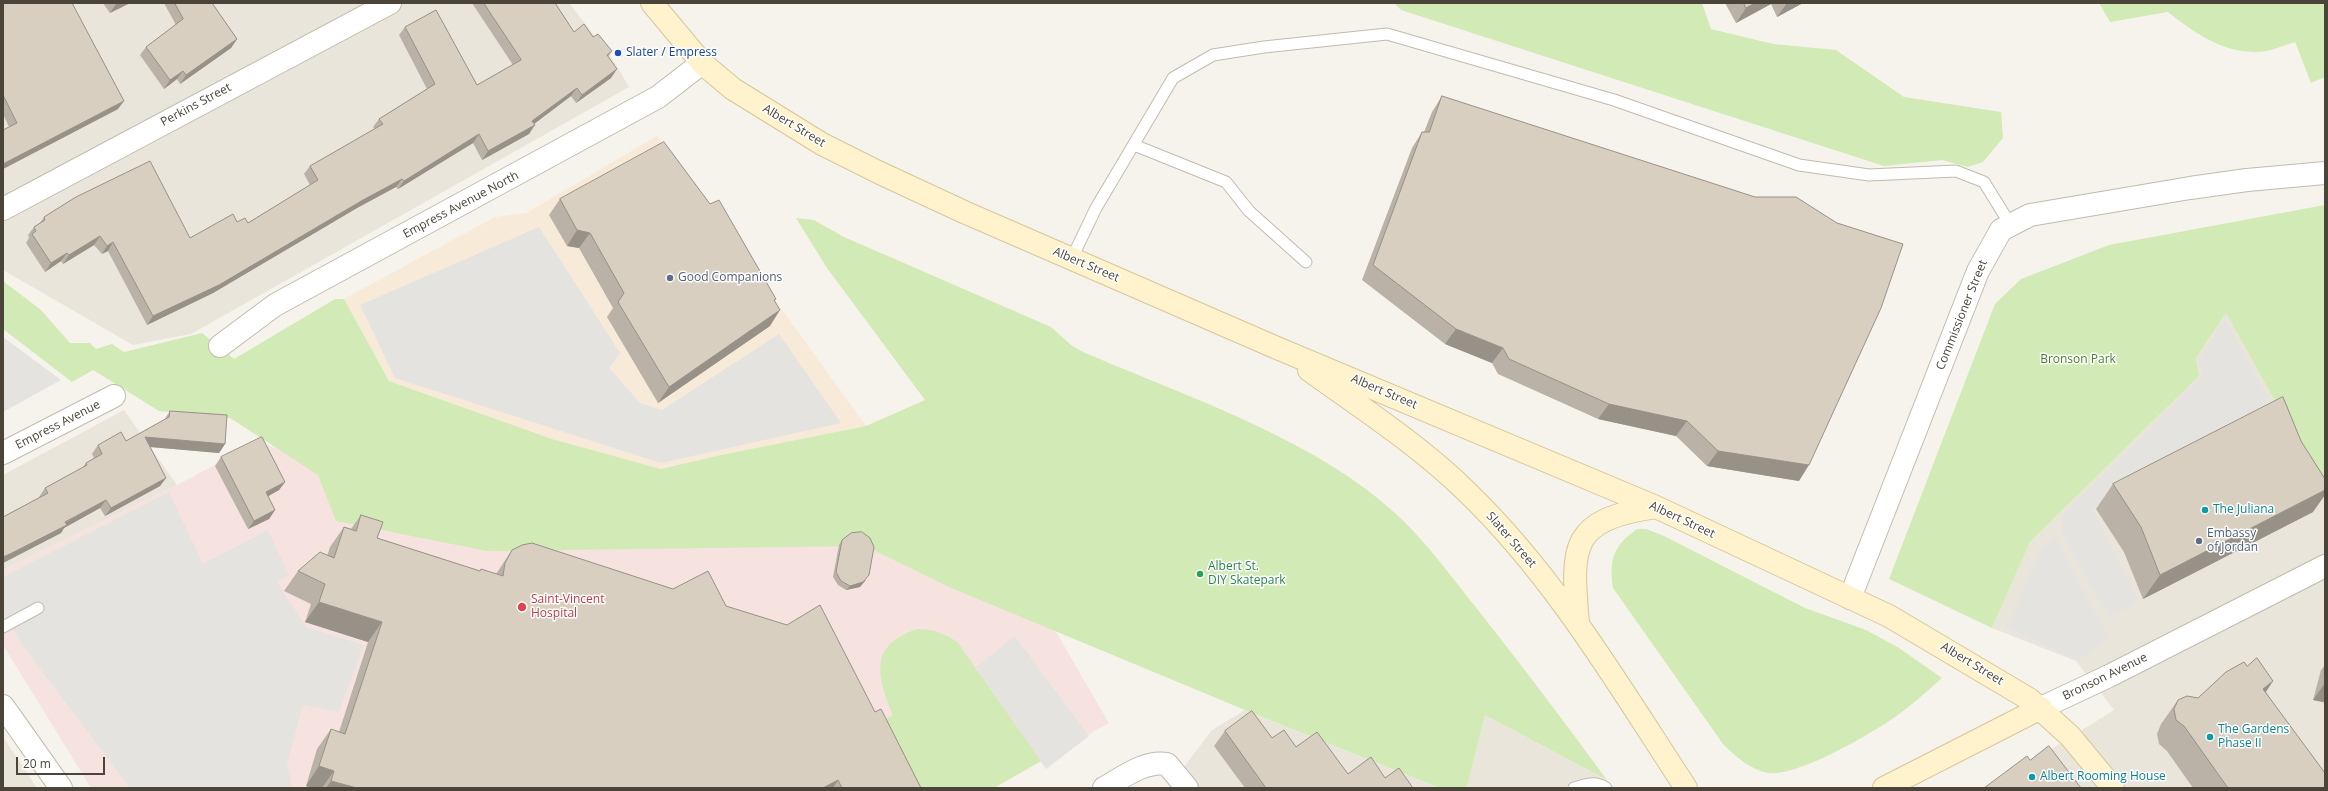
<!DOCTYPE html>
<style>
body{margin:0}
#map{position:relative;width:2328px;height:791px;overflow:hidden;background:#f6f3ec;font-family:"Open Sans",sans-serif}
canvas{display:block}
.frame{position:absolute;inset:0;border:4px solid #4b4439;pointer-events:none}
.scale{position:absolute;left:16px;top:757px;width:89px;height:18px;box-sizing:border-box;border:2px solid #4b4439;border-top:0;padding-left:5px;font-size:12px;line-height:14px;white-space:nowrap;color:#4b4439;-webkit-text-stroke:3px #fff;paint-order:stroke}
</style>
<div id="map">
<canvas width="2328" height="791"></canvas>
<div class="frame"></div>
<div class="scale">20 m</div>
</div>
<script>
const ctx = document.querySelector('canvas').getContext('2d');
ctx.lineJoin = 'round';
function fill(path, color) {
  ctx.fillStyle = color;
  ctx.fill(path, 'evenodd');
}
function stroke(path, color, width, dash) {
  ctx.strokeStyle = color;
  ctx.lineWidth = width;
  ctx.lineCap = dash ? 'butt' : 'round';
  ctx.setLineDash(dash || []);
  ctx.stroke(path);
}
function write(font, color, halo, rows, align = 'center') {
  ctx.font = font + ' "Open Sans",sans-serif';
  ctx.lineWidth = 3;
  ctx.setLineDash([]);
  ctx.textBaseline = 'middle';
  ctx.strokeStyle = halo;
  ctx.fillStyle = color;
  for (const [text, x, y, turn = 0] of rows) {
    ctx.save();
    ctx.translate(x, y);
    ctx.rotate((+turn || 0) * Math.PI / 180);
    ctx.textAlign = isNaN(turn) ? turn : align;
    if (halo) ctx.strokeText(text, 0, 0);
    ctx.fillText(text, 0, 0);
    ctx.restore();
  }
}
fill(new Path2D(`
 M3,3H569L612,58L629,87L191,334L133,345L3,270Z
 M2226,313L2272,396L2325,482V788H1982L2034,760L2114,710L2076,661L1992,628L2030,542L2199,376L2196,358Z
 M124,410L177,485L3,570V475Z
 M1245,710L1440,788H1168L1212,730Z
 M1485,715L1607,780L1614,788H1467Z
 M3,737L37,788H3Z`), '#eae5da');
fill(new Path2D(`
 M657,136L866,426L721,455L661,469L552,439L389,381L344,299L495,217L526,213Z`), '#f7ead8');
fill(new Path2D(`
 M259,441L363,487L1014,560L1109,723L994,788H91L3,645V570L177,485Z`), '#f6e3e0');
fill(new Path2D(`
 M1394,3H1702L1711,29L1773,44L1836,50L1904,97L2001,112L2003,138L1983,162L1968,167L1942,160L1884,166L1401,10Z
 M2099,3H2325V77L2311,83L2295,42C2281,46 2268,53 2253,52C2220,51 2193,32 2168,12L2110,22Z
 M2325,205V482L2272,396L2226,313L2196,358L2199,376L2030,542L1992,628L1889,579L1995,304L2021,279L2109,245Z
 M796,218L814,220L844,237L1051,327L1071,345L1083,352C1183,395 1315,439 1395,513C1425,540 1449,574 1474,605C1520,663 1564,721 1607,780L1485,715L1467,788H1440L1245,710L949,587L865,546L487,551L336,521L318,475L230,418L159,411L93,370L72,382L3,329V281L41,310L70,343H90L96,349L112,344L124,352L202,333L234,359L335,299H344L389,381L552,439L661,469L721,455L866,426L925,400L827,268Z
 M1637,529H1646L1664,536L1805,608L1866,630L1899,648L1942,678C1927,691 1912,705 1895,717C1869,735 1799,776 1769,773C1752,771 1734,755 1723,744L1613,588C1609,560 1613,546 1637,529Z
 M917,629C934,629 945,633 958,643L1041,761L994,788H897L867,728L893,715C877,677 868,645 917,629Z`), '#d2eab5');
fill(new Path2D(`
 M539,227L620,353L609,368L640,403L662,410L779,334L841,423L661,463L395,378L360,305Z
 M2225,319L2268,397L2250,420L2092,509L2139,601L2109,618L2062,533V516L2202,376L2199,359Z
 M3,337L61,380L3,412Z
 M169,492L203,564L268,530L289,575L277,582L306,627L364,645L339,712L303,705L287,765L292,788H130L25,649L3,612V577Z
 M2056,537L2109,639L2078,660L2007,628L2042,547Z
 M1015,636L1089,736L1046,769L976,667Z`), '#e5e3e0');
const lane = new Path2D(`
 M1134,145L1226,182L1249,211L1306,262
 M1072,258L1096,208L1173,78L1213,55L1264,47L1387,34L1614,100L1799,165L1869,175L1956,171L1984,182L2010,224
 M3,627L38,608
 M1574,788C1586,784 1595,781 1606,788`);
const street = new Path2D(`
 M3,209L390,3
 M220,346L275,305L658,97L702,63
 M3,453L114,396
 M1850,598L1978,271L2001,230L2030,215L2190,188L2247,180L2325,173
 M3,706L61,788
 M2041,708L2109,676L2325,566
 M1104,788C1122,778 1145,760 1167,764L1187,788`);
const secondary = new Path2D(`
 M652,3L702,63L733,89L822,144L880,173L964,212L1277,348L1656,507L1889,616L2029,699L2070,736L2113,788
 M1309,370C1363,409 1419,445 1467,492C1556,578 1619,686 1686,788
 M1578,623C1571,545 1570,520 1656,507
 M1884,788L2041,708`);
stroke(lane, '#c2bbae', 13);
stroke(street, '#c2bbae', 24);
stroke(secondary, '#d6c79b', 24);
stroke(lane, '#fff', 11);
stroke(street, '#fff', 22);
stroke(secondary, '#fff3cd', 22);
fill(new Path2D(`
 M3,3L118,109L3,169V130L9,127L3,114Z
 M103,3H130L110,13Z
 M164,3H212L237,39L231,48L180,84L177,79L164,89L140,55L146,47L176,25Z
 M472,3H555L574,32L593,37L612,51L608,57L611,78L576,103L571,96L534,124L529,134L482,160L473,143L398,189L396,187L357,208L213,293L147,325L108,251L102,254L94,245L63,264L61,261L45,272L26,243L29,238L28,235L34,227L40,223L44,217L190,238L237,222L248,223L310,185L304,174L310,166L375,129L373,127L379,119L427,89L399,35L405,27L477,85L513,65Z
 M1725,3H1803L1777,17L1771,4L1736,23Z
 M1442,96L1799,481L1707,466L1676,436L1598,419L1498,374L1492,363L1445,344L1362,280L1412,148L1422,132H1424L1432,112Z
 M560,199L776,299L774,301L770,326L658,403L607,317L613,308L579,248L567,246L549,215Z
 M170,411L225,444L219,453L150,447L166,478L160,486L105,516L100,508L64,528L61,533L3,563V517L39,498V497L45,488L82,468L86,463L94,458L92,454L98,445L126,441L164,420Z
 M221,457L285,482L279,490L268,496L275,510L269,519L248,529L215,466Z
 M2113,484L2313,512L2143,599L2124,552L2096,509Z
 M361,515L377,538L480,571L481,569L496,574L512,550L726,606L875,712L921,788H312L306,786L317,749L331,729L339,732L368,642L305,622L311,604L284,591L298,571L327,556L330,547L344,527L351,529Z
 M842,540L860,587L846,590L838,585L833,577L839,545Z
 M2325,665V705L2323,702L2313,700L2321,670Z
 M2247,666L2273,681L2266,692L2325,788H2193L2167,751L2159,744L2157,734L2161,724L2178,700L2198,698Z
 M1225,731L1272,738L1296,747L1348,774L1385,778L1413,788H1245L1214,746Z`), '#bab2a6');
fill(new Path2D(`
 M119,3H130L110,13L116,4Z
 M1755,3H1772L1771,4L1736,23L1746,8Z
 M1787,3H1803L1777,17Z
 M237,39L231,48L180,84L186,75Z
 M617,69L611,78L576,103L582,95Z
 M183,71L177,79L164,89L170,80Z
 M577,88L571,96L526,130L532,121Z
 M124,101L118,109L3,169V164Z
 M535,125L529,134L482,160L488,151Z
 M479,134L473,143L398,189L404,181Z
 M402,179L396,187L357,208L213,293L147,325L153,316L363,200Z
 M577,230L590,233L579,248L567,246Z
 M100,236L94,245L63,264L69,255Z
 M113,242L108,251L102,254L107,246Z
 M67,253L61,261L45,272L51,263Z
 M780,310L770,326L658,403L669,387Z
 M1456,329L1503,348L1492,363L1445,344Z
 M1609,404L1687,421L1676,436L1598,419Z
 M145,437L225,444L219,453L139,446Z
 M1718,451L1809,465L1799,481L1707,466Z
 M166,478L160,486L105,516L111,508Z
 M285,482L279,490L260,501L266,492Z
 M2325,490V495L2313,512L2143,599L2160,575Z
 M106,500L100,508L64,528L61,533L3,563V557Z
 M275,510L269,519L248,529L254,521Z
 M866,580L860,587L846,590L850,586Z
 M319,602L382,622L368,642L305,622Z
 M2273,681L2256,706L2263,689Z
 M2325,683V699L2323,702L2313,700Z
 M319,766L334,771L322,788H312L306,786Z
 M838,780L833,788H823Z
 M331,781L357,788H326Z`), '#979187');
const building = new Path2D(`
 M3,3H72L124,101L3,164V130L17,123L3,95Z
 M175,3H212L237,39L186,75L183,71L170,80L146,47L183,19Z
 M484,3H555L574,32L584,24L593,37L598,34L612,51L607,55L617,69L582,95L577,88L532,121L535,125L488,151L479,134L404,181L402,179L363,200L219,285L153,316L113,242L107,246L100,236L69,255L67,253L51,263L32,234L36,231L34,227L45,220L44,217L76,197L150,161L190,238L233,214L237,222L245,218L248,223L318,180L310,166L383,124L379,119L435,84L405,27L436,10L477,85L521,60Z
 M1744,3H1755L1746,8Z
 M1442,96L1755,197H1796L1837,223L1903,244L1881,308L1809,465L1718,451L1687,421L1609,404L1509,359L1503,348L1456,329L1373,265L1422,132H1429Z
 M664,142L710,204L719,200L776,299L774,300L780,310L669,387L618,302L624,293L590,233L577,230L560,199Z
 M2283,397L2301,441L2325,479V490L2160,575L2141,527L2113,484Z
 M170,411L227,415L225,444L145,437L166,478L111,508L106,500L65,522L67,525L10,554L3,557V517L48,493L45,488L87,465L86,463L102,454L98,445L121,432L126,441L169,417Z
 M262,437L285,482L266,492L275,510L254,521L221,457Z
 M361,515L383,522L377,538L480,571L481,569L503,576L505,563L512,550L522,545L532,543L673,589L708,571L726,606L787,625L820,605L875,712L881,709L921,788H842L838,780L823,788H357L331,781L334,771L319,766L331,729L345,734L382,622L319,602L325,584L298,571L320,552L334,558L344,527L356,531Z
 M862,532L870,538L874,547L869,575L863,582L850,586L841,581L836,572L842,540L851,533Z
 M2257,658L2273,681L2263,689L2325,773V788H2228L2184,726L2176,720L2174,709L2178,700L2187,696L2198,698L2226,672L2244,662L2247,666Z
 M1252,711L1272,738L1284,730L1296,747L1317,732L1348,774L1371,757L1385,778L1399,768L1413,788H1266L1225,731Z
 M2049,746L2081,788H1984L2027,756L2030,760Z`);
fill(building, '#d8cfc1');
stroke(building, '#979187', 1);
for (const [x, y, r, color] of [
 [618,53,4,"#1a4fb4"],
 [670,278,4,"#5c6f8a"],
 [2205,510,4,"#0f9aa8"],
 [2199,541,4,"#5c6f8a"],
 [1200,574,4,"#2e9e5b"],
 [522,607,5,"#e0444e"],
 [2210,737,4,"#0f9aa8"],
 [2032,777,4,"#0f9aa8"]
]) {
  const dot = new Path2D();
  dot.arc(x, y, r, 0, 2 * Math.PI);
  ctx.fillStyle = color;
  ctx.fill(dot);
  stroke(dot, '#fff', 1.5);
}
write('12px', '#164399', '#fff', [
 ["Slater / Empress",626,53]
], 'left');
write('12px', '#4b4439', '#fff', [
 ["Perkins Street",196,105,-28],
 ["Albert Street",794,126,31],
 ["Empress Avenue North",461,205,-28],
 ["Albert Street",1086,265,23],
 ["Commissioner Street",1962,315,-68],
 ["Albert Street",1384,392,23],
 ["Empress Avenue",58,425,-27],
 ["Albert Street",1682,520,25],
 ["Slater Street",1511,540,49],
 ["Albert Street",1972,664,31],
 ["Bronson Avenue",2105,677,-26]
]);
write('12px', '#4e5e75', '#fff', [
 ["Good Companions",678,278],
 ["Embassy",2207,534],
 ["of Jordan",2207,548]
], 'left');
write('12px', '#4a7f2a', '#fff', [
 ["Bronson Park",2078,360]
]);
write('12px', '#0d838f', '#fff', [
 ["The Juliana",2213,510],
 ["The Gardens",2218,730],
 ["Phase II",2218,744],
 ["Albert Rooming House",2040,777]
], 'left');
write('12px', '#27864d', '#fff', [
 ["Albert St.",1208,567],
 ["DIY Skatepark",1208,581]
], 'left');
write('12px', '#be3a42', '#fff', [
 ["Saint-Vincent",531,600],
 ["Hospital",531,614]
], 'left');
</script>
